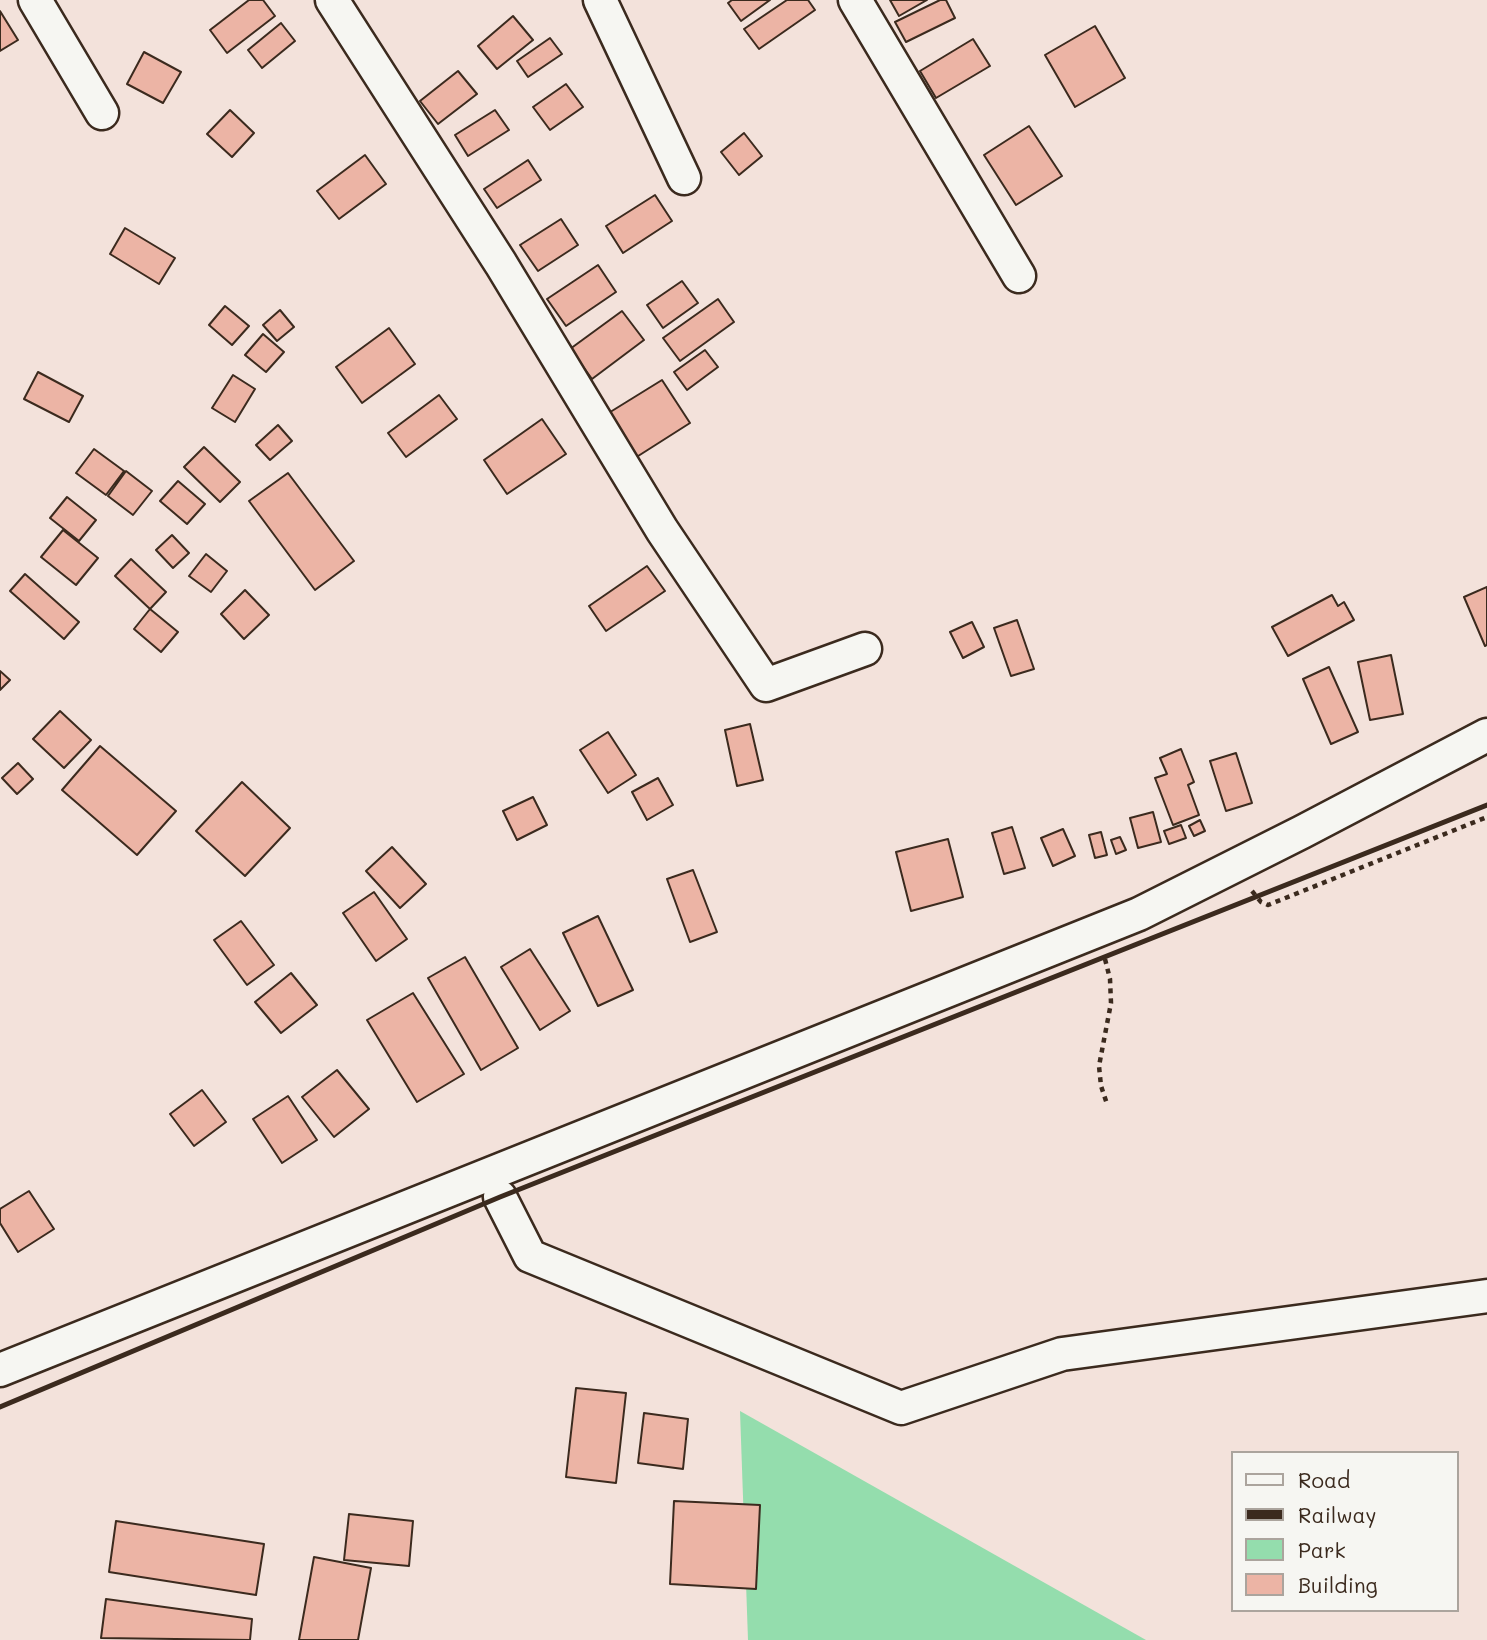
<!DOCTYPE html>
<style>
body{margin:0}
#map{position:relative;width:1487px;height:1640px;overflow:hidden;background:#f3e2db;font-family:Mali,sans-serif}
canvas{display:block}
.legend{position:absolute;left:1231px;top:1451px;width:228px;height:161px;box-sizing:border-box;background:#f6f6f2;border:2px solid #aba49d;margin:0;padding:9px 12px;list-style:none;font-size:21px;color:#3b2a1e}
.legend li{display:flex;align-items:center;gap:14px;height:35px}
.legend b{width:35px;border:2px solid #aba49d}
</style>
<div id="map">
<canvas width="1487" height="1640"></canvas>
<ul class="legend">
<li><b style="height:9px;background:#f6f6f2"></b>Road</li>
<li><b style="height:9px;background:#3b2a1e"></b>Railway</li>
<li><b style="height:19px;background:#94ddad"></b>Park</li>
<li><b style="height:19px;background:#ecb4a5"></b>Building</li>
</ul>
</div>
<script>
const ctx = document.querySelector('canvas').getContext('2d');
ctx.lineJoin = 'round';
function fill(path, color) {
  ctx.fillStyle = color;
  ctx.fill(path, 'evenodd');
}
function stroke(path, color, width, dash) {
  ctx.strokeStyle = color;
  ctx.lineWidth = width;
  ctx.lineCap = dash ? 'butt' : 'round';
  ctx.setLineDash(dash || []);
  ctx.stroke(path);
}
fill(new Path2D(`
 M740,1411L1146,1640H748Z`), '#94ddad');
const building = new Path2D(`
 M249,0H263L275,16L227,53L210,30Z
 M732,0H770L741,21L728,3Z
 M787,0H808L815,10L759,49L744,29Z
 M890,0H927L899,16Z
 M940,0H946L955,18L906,42L895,22Z
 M0,11L18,40L0,51Z
 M513,16L533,40L497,69L478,46Z
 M281,23L295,41L262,68L248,50Z
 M1095,26L1125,78L1075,107L1045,55Z
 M550,38L562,54L528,77L517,61Z
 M973,39L990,66L936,98L920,71Z
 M144,52L181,72L163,103L127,84Z
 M458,71L477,94L438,124L420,101Z
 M566,84L583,107L550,130L533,107Z
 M230,110L254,133L232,157L207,134Z
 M495,110L509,130L468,156L455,135Z
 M1029,126L1062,176L1016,205L984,155Z
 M744,133L762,156L739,175L721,152Z
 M365,155L386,184L339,219L317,191Z
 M528,160L541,180L497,208L484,189Z
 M655,195L672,221L623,253L606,226Z
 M561,219L578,245L538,271L520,245Z
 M125,228L175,258L159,284L110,254Z
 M598,265L616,292L566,326L547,299Z
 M682,281L698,303L663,328L647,305Z
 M718,299L734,322L680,361L663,338Z
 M225,306L249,326L232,345L209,325Z
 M280,310L294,327L277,341L263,325Z
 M622,311L644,340L592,379L570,349Z
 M389,328L415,364L362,403L336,367Z
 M263,334L284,352L266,372L245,355Z
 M705,350L718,367L687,390L674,372Z
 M38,372L83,396L69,422L24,399Z
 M233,375L255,389L235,422L212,408Z
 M662,380L690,423L635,458L607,414Z
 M439,395L457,419L406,457L388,433Z
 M542,419L566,454L507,494L484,460Z
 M278,425L292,441L270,460L256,445Z
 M204,447L240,482L220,502L184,467Z
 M94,449L124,471L106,495L76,473Z
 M126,471L152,491L133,515L108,496Z
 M288,473L354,561L315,590L249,501Z
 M178,481L205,504L187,524L160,501Z
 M67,497L96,520L79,541L50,518Z
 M63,530L98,558L76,585L41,557Z
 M172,535L189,553L173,568L156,550Z
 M206,554L227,571L211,592L189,576Z
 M131,559L166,592L150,609L115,576Z
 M647,566L665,591L606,631L589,606Z
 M25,574L79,622L64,639L10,591Z
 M1487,587V645L1485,646L1464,597Z
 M245,590L269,615L244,639L221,614Z
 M1332,595L1338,606L1344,602L1354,620L1288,656L1272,627Z
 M150,609L178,632L161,652L134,629Z
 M1017,620L1034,669L1011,676L994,628Z
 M972,622L984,647L963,658L950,632Z
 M1391,655L1403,714L1370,720L1358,662Z
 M1329,667L1358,732L1331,744L1303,679Z
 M0,671L10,680L0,690Z
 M60,711L91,740L64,768L33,739Z
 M750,724L763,780L737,786L725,730Z
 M608,732L636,775L608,793L580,750Z
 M100,746L176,811L137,855L62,790Z
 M1181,749L1194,782L1188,785L1199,815L1173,825L1155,778L1167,774L1160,758Z
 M1236,753L1252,803L1226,811L1210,761Z
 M18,763L33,779L17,794L2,778Z
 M658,778L673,805L647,820L632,792Z
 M242,782L290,828L245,876L196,831Z
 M533,797L547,825L517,840L503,811Z
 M1153,812L1161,842L1138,848L1130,818Z
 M1200,820L1205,831L1194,836L1189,826Z
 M1181,825L1186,838L1169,844L1164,831Z
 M1012,827L1025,868L1004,874L992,833Z
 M1063,829L1075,856L1053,866L1041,838Z
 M1101,832L1107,855L1095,858L1089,835Z
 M1120,837L1126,850L1116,854L1111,840Z
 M948,839L963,897L911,911L896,852Z
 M392,847L426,884L400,908L366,871Z
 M693,870L717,932L690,942L667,879Z
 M374,892L407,939L376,961L343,913Z
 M598,916L633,990L598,1006L563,933Z
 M241,921L274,965L247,985L214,940Z
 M530,949L570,1011L540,1030L501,967Z
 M465,957L518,1048L481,1070L428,978Z
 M291,973L317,1005L281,1033L255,1002Z
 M413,993L464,1074L417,1102L367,1020Z
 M337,1070L369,1109L334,1137L302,1097Z
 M202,1090L226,1122L194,1146L170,1114Z
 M288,1096L317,1140L282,1163L253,1119Z
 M29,1191L54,1229L18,1252L0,1223V1209Z
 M576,1388L626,1393L616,1483L566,1477Z
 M644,1413L688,1419L683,1469L638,1463Z
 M674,1501L760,1505L756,1589L670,1584Z
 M349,1514L413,1521L409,1566L344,1560Z
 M116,1521L264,1544L256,1595L109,1572Z
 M314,1557L371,1568L358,1640H299Z
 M106,1599L252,1619L250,1640L101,1638Z`);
fill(building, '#ecb4a5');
stroke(building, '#3b2a1e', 2);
const minor = new Path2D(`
 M35,0L102,113
 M332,0L501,264L662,530L766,685L865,649
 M600,0L684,178
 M855,0L1019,276
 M500,1197L530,1256L901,1408L1062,1354L1487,1296
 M0,1370L1139,914L1302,832L1487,735`);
stroke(minor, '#3b2a1e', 37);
stroke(new Path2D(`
 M1252,891L1261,902L1268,905L1487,817
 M1105,959L1110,979L1111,1003L1099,1066L1101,1086L1107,1104`), '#3b2a1e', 4.5, [5, 5]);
stroke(minor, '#f6f6f2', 32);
stroke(new Path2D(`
 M0,1407L500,1197L1487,805`), '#3b2a1e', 5);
</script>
